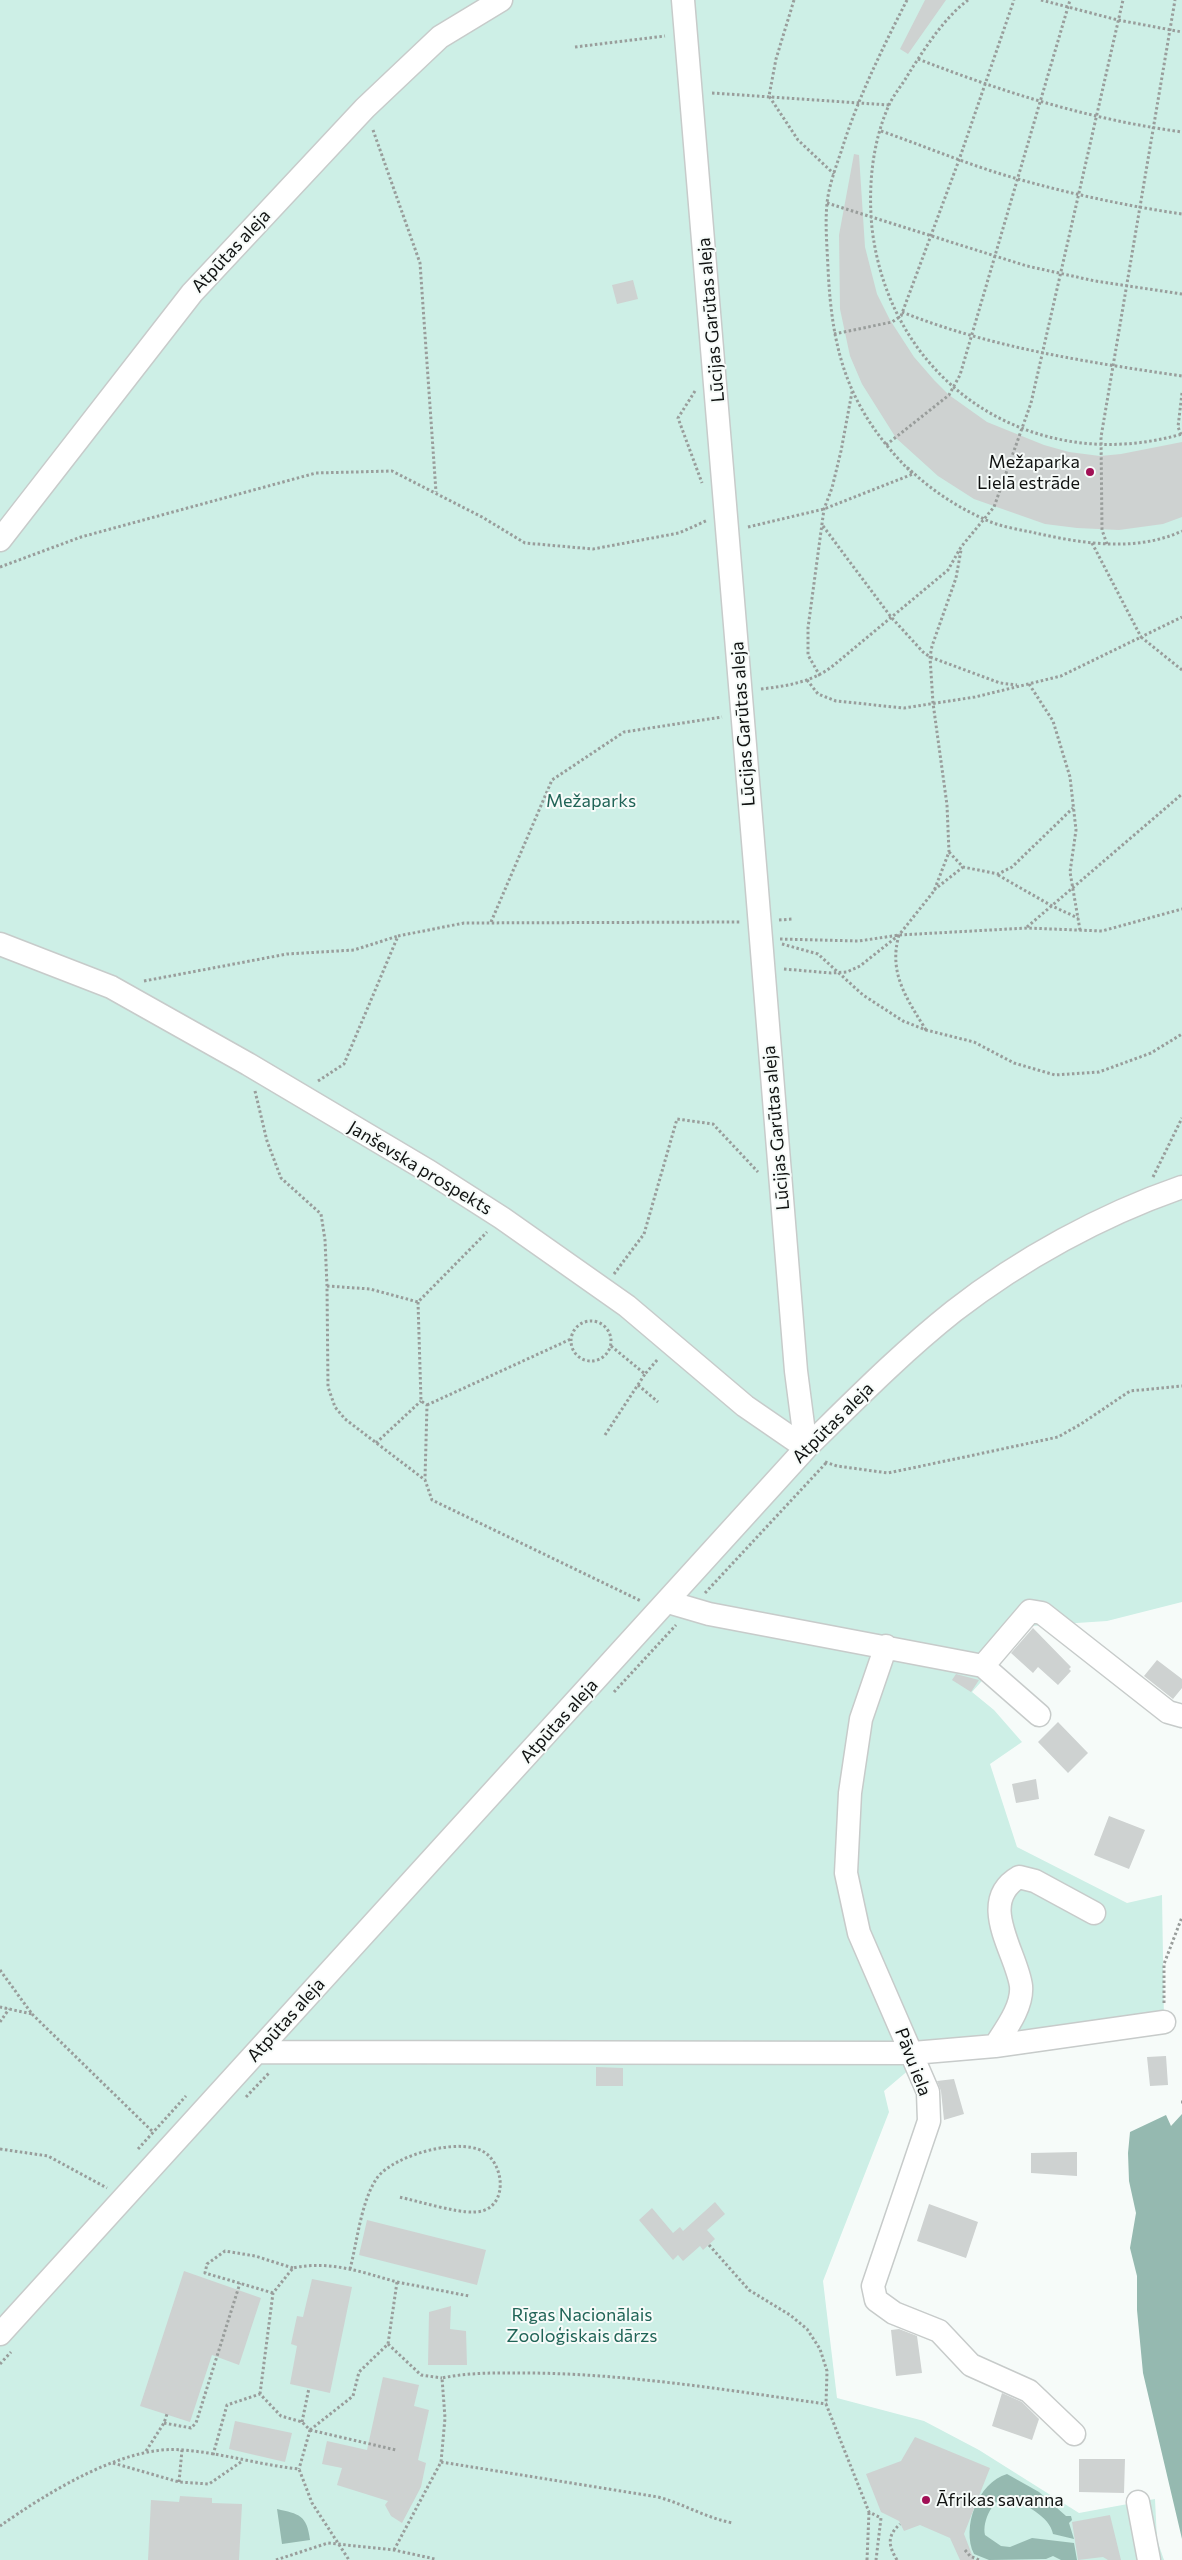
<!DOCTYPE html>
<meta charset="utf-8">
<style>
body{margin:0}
canvas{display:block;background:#f6fbf9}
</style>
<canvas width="1182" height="2560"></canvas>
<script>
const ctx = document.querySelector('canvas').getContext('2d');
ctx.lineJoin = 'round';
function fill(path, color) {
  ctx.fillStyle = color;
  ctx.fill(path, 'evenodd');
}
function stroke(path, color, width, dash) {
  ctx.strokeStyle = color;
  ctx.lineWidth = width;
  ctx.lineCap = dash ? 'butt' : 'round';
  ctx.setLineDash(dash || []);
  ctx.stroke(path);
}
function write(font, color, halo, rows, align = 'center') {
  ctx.font = font + ' Commissioner,sans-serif';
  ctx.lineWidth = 4;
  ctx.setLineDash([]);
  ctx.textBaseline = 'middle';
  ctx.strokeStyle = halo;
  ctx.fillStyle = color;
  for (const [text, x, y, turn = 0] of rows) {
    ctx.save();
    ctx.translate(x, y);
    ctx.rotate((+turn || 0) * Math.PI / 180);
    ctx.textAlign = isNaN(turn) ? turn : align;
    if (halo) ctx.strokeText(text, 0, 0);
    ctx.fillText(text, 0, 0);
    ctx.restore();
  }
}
fill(new Path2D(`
 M0,0H1182V1602L1107,1621L1031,1626L972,1692L994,1710L1022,1742L990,1764L1017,1847L1127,1903L1162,1895L1164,2022L937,2046L884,2091L889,2112L823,2281L837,2398L924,2421L979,2450L1079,2513L1155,2499L1157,2540L1164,2560H0Z`), '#cdefe6');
fill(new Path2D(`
 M1182,2114V2539L1143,2373L1137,2310V2276L1130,2248L1136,2213L1129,2181L1128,2153L1130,2132L1166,2115L1171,2126Z
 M1007,2474L1039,2492L1066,2516H1071L1072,2520L1069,2523L1074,2539L1053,2534C1050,2516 1023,2504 1008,2496C993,2498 982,2521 985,2535L1001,2546L1010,2547L1032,2538L1074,2543L1077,2560H1061L1053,2556L1046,2559L989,2560L974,2554C961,2528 978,2482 1007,2474Z
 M277,2509C299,2514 307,2515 310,2540L282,2544Z`), '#95b9b0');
fill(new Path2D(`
 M925,0H946L908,54L900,49Z
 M854,154L859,155L865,247L877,294L890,320L914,357L934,380L949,395L987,422L1044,445L1069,452L1100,456L1121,454L1182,442V517L1163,524L1119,530L1077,528L1045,524L974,499L938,476L896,438L862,384L850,356L840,309L839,235Z
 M633,280L638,299L617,304L612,285Z
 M1033,1628L1071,1667L1069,1669L1071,1671L1058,1685L1038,1667L1033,1673L1011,1653Z
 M1157,1660L1182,1679V1688L1173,1699L1144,1676Z
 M956,1674L979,1680L971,1692L952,1680Z
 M1058,1722L1088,1753L1068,1773L1038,1742Z
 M1036,1779L1039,1799L1016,1803L1012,1784Z
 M1109,1816L1145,1830L1129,1869L1094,1855Z
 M1166,2056L1168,2085L1150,2086L1147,2057Z
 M596,2067L623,2068V2086H596Z
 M954,2079L964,2114L944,2120L941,2091L937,2081Z
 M1077,2152V2176L1031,2173V2153Z
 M715,2202L725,2214L707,2230L715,2239L703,2250L700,2246L683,2261L678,2255L673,2260L639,2220L652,2208L673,2233L680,2227L683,2231Z
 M929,2204L978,2222L966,2258L917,2241Z
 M367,2220L486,2250L477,2285L359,2255Z
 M184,2271L261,2298L239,2365L212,2355L190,2422L140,2406Z
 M312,2279L352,2287L330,2393L290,2384L297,2346L291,2344L297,2316L303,2317Z
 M451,2306L450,2329L466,2331L467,2365H428L429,2312Z
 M899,2329L917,2336L922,2373L896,2376L891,2330Z
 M383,2377L419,2385L414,2406L429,2410L418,2460L426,2463L421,2487L402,2523L391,2516L385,2505L388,2501L337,2485L342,2468L322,2464L327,2441L367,2450Z
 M1002,2393L1022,2402L1039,2419L1032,2440L992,2426Z
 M235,2421L292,2433L285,2462L229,2449Z
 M915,2437L990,2468L964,2534L974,2560H960L950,2538L920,2525L904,2531L899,2521L881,2512L866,2474L901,2461Z
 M1079,2459H1125L1124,2493L1079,2492Z
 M180,2496L212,2498V2503L242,2504L239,2560H148L151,2500L179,2502Z
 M1110,2515L1121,2560H1108L1103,2557L1078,2560L1072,2522Z`), '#ced2d1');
const minor = new Path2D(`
 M683,0C724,457 758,914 796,1371L806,1448
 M0,540L192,293L365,108L440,37L501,0
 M0,944L111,987L248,1064L430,1172L502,1218L627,1306L745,1406L806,1448
 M668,1602L709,1614L983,1666L1039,1715
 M886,1646L861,1719L850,1793L846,1873L859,1933L928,2092L929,2121L873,2286L876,2300L894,2313L939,2331L971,2365L1029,2391L1074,2434
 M983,1666L1030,1611L1042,1613L1168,1712L1182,1716
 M995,2046C1005,2030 1023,2007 1021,1986C1017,1953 976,1902 1019,1877L1035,1881L1094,1913
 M257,2052L913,2053L995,2046L1164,2022
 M0,2334L806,1448C854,1401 901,1353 954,1311C1021,1259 1101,1215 1182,1187
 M1138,2502L1149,2560`);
stroke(minor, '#c7cbca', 25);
stroke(new Path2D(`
 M794,0L776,59L769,96L798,140L834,174
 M907,0C882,49 857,100 841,152C835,169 829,186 827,203C825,224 827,246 828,268C832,355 849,411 913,474L908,468C930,489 955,506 984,519C998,526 1016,529 1031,532C1079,543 1135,553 1182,531
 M968,0C944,18 925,48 909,73C903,84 894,94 889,105C872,143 868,187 872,228C890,383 1032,477 1182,434
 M1041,0L1118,20L1182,32
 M575,47L665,36
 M918,59C1006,93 1088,119 1182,132
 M712,93L889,105
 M373,130L420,263L436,492
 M881,131C927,147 971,166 1018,179C1071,194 1127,206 1182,214
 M827,203L1027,266L1095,281L1182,294
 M902,312C992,348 1087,362 1182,376
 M834,334L892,322L901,316L959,160L1014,0
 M695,391L678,418L702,483
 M1182,393L1178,427L1182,437
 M886,445L949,395L960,375L1070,0
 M823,526L891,617L923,652L930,657L1000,683L1017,685
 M748,527L824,509L913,474
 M1092,543L1141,637L1182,617
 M1107,544L1102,530L1101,437L1175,0
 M0,567L81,537L316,473L392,471L482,517L525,543L593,549L679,533L708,520
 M820,676L808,655V628L824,509L832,488L841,451L852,392
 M807,680L818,694L836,701L904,708L975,697L1061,676L1141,637L1182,670
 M1029,684L1053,721L1070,777L1076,830L1070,872L1080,930
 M761,689C787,686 813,682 834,665L948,570L961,547L994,507L1031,403L1123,0
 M949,852L963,867L998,874L1012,867L1073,808
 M998,875L1052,906L1078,918
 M934,890L963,867
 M779,920L793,919
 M491,922L552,780L624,732L722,717
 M1027,927L1182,794
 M899,935C888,973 907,999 926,1030
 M780,939L859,941L899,935L1027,928L1102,931L1182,909
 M782,944L818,954L863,995L903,1021L926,1030L974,1042L1014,1063L1055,1075L1099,1072L1151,1053L1182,1034
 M784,969L831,973L847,972L860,966L899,935L934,891L949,852L947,805L933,703L930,657L932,646L956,578L961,550
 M144,981L287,954L354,950L398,936
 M318,1081L344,1064L398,936L464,923L740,922
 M255,1091L267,1141L281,1178L321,1214L325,1240L327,1286L328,1387L335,1407L345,1419L425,1480L432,1500L641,1601
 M1153,1177L1182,1118
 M614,1274L644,1234L677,1119L713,1124L758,1172
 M327,1286L370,1289L418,1302L487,1232
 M418,1302L421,1401L427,1405L425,1479
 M571 1341a20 20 0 1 1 40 0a20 20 0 1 1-40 0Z
 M611,1346L645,1374L658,1359
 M638,1385L658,1402
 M427,1405L571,1339
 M605,1435L645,1374
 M376,1443L421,1401
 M825,1462L837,1466L888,1473L974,1455L1058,1437L1081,1424L1130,1391L1182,1386
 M705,1593L826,1463
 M614,1692L676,1625
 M0,1970L32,2014L0,2007
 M1164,2003V1964L1182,1917
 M32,2014L153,2132
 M0,2022L9,2009
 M246,2097L269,2073
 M1181,2102H1182
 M0,2149L48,2156L107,2188
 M138,2149L186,2096
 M709,2245L749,2290L790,2315L807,2329L820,2349L827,2371L826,2404
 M350,2269C357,2243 361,2201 377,2178C393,2155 466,2134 488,2155C507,2173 505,2212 474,2212C456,2213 418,2201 399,2197
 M397,2282L469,2296
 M273,2293L205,2273L207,2264L225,2251L255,2256L293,2268
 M388,2344L421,2375L442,2378
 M0,2364L11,2352
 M260,2394L273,2293L293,2268C330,2260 361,2272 397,2282L388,2344L359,2372L353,2396L310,2430
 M302,2422L309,2388
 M164,2423L191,2428L196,2423L240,2283
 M310,2430L396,2450
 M146,2451L164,2423L167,2414
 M213,2455L227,2405L260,2394L281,2416L302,2422L310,2430L299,2469
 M441,2462L658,2497C684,2504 706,2518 733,2523
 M113,2463L179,2482L209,2484L241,2462
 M179,2482L182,2450
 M0,2526C47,2493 125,2444 183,2450C222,2453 260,2465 299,2469L312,2503L349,2560
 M394,2550L441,2462L445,2418L442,2378C471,2372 500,2373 530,2373C629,2374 727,2390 826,2404L869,2512L881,2518L876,2560
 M965,2550L970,2556L979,2560
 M276,2560L328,2543L394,2550L435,2559
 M867,2560L869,2512
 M897,2560C888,2545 887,2536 900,2524`), '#999d9b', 3, [2.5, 2.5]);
stroke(minor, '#fff', 22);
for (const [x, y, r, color] of [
 [1090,472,5,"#a11055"],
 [926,2500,5,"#a11055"]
]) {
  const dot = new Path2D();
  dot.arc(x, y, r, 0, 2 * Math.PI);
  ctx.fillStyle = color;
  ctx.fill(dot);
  stroke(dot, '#f6fbf9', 2);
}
write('18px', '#101211', '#f6fbf9', [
 ["Atpūtas aleja",231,251,-47],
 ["Lūcijas Garūtas aleja",711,320,-95],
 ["Lūcijas Garūtas aleja",743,724,-94],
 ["Lūcijas Garūtas aleja",776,1128,-95],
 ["Janševska prospekts",420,1168,31],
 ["Atpūtas aleja",833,1423,-45],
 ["Atpūtas aleja",559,1721,-48],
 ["Atpūtas aleja",286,2020,-48],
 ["Pāvu iela",913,2062,69]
]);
write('18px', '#101211', '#f6fbf9', [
 ["Mežaparka",1080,462],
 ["Lielā estrāde",1080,483],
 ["Āfrikas savanna",936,2500,"left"]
], 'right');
write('18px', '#206457', '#f6fbf9', [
 ["Mežaparks",591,801],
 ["Rīgas Nacionālais",582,2315],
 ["Zooloģiskais dārzs",582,2336]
]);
</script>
